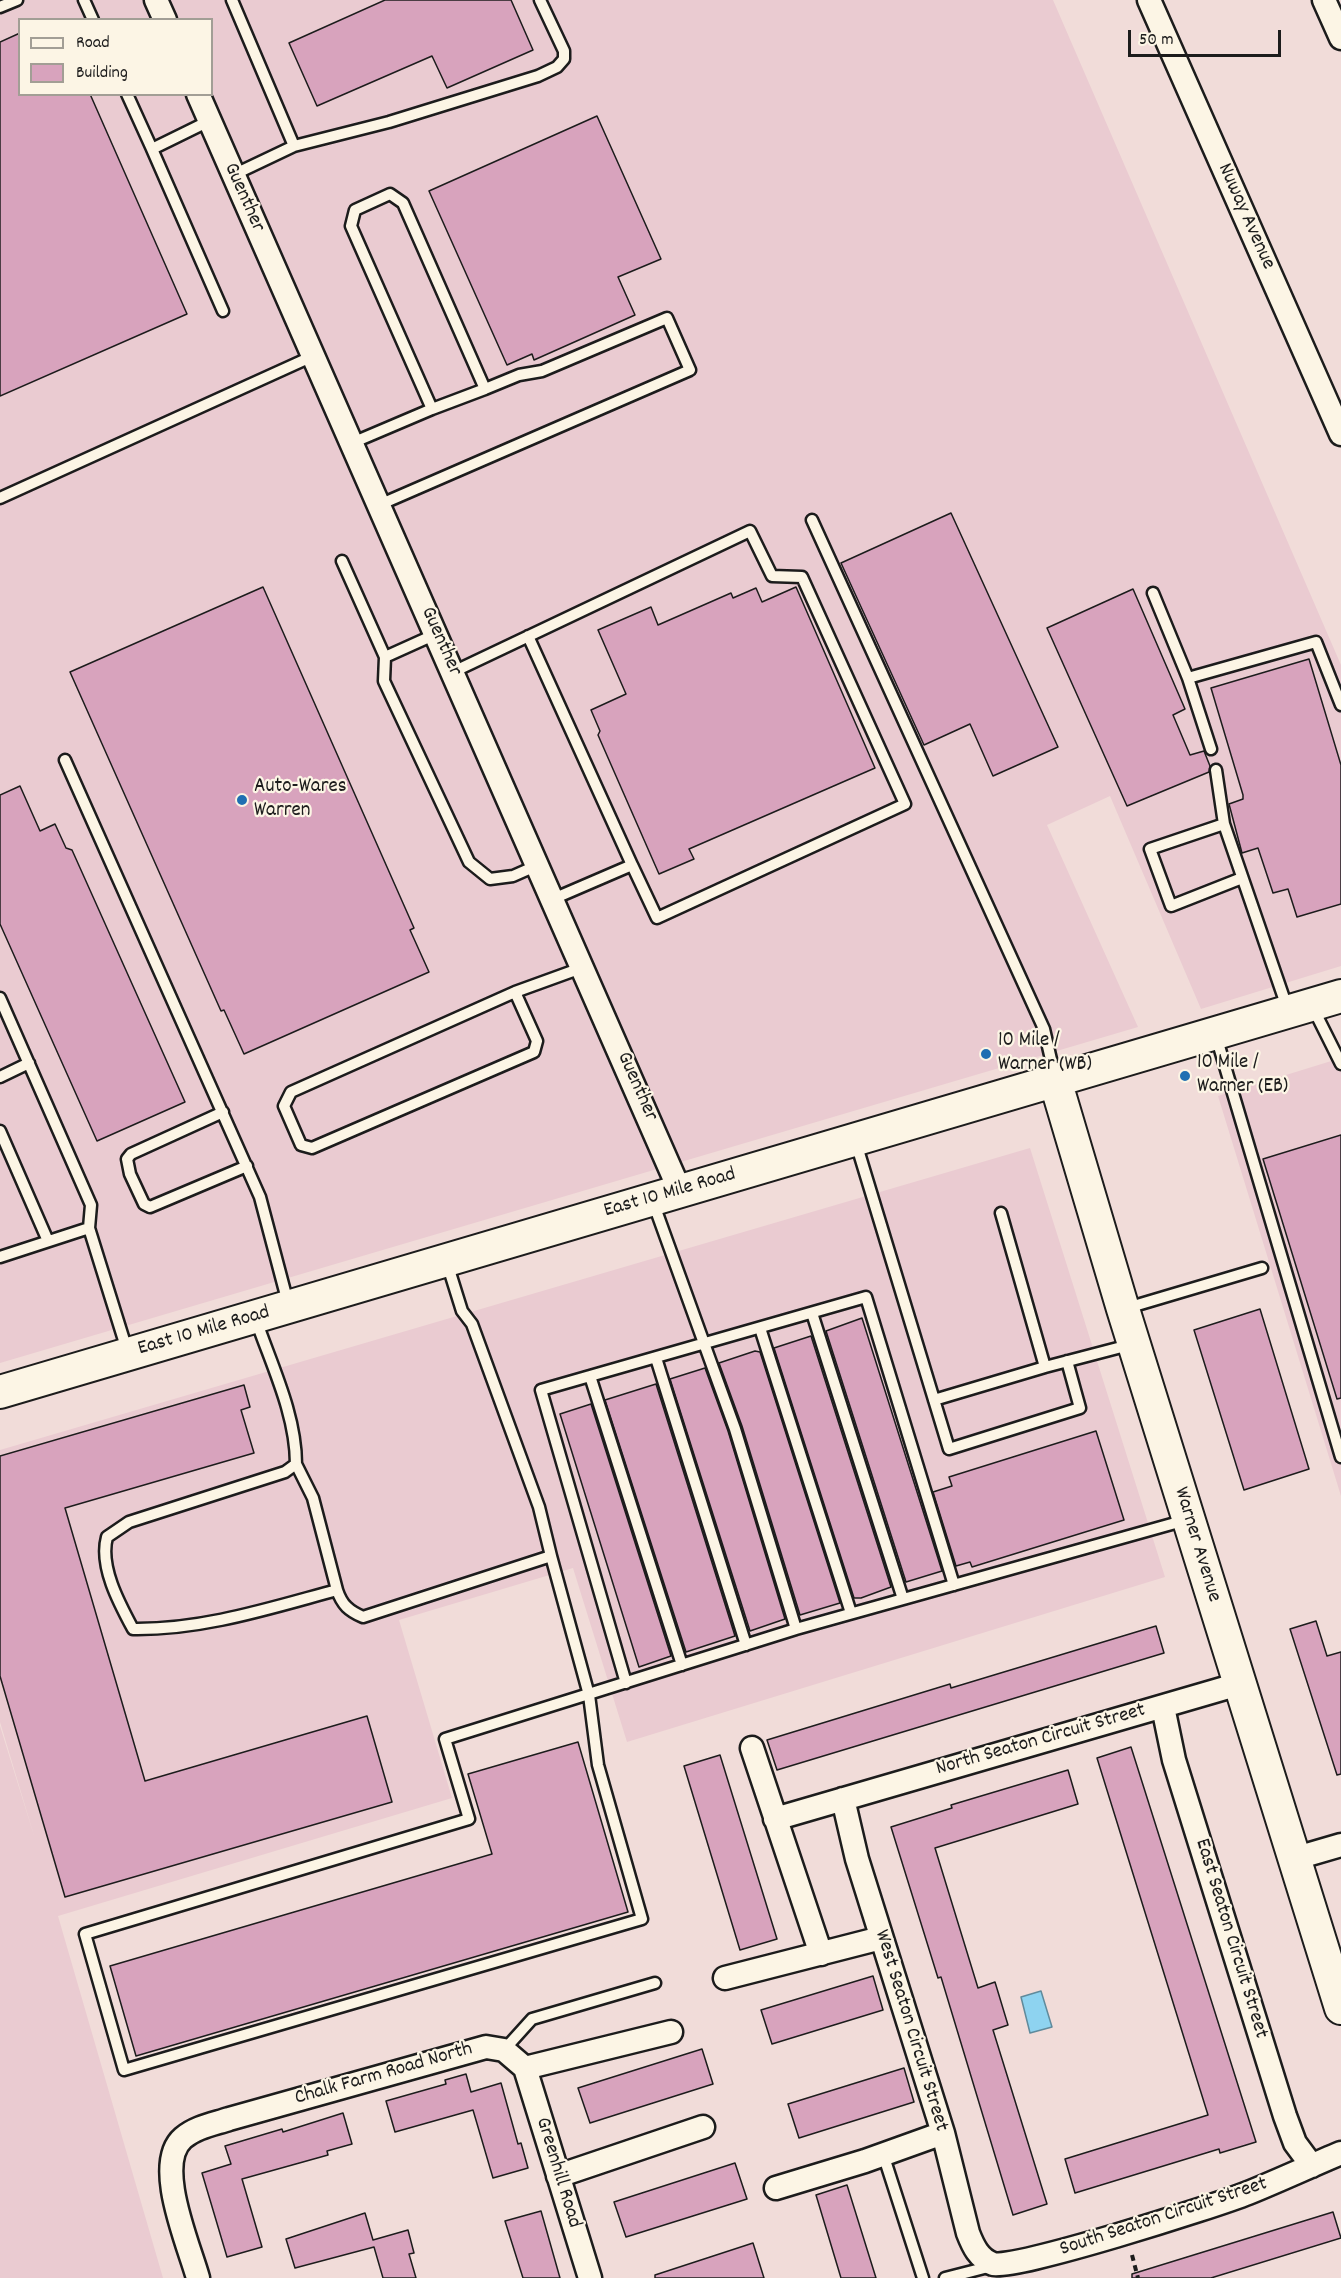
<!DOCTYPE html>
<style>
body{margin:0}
#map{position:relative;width:1341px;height:2278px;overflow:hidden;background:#f1dcd9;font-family:Dekko,sans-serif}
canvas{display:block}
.legend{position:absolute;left:18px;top:18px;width:195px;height:78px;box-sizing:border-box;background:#fcf5e5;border:2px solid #a29e95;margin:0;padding:8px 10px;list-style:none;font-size:18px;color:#1c1c1c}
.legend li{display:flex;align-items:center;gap:12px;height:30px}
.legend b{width:30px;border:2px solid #a29e95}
.scale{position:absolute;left:1128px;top:30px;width:153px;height:27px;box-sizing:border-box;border:3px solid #1c1c1c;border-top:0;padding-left:8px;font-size:18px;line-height:21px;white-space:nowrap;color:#1c1c1c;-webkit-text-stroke:4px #fcf5e5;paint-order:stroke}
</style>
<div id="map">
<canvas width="1341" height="2278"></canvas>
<ul class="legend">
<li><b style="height:8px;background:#fcf5e5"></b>Road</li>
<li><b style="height:16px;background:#d8a3bd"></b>Building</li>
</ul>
<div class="scale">50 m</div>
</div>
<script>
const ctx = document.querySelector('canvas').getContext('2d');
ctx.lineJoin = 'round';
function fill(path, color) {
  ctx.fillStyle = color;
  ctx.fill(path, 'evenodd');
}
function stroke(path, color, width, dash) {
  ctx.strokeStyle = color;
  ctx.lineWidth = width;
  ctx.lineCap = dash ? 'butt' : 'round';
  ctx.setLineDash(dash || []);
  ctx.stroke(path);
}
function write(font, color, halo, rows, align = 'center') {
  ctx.font = font + ' Dekko,sans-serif';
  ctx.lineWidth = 4.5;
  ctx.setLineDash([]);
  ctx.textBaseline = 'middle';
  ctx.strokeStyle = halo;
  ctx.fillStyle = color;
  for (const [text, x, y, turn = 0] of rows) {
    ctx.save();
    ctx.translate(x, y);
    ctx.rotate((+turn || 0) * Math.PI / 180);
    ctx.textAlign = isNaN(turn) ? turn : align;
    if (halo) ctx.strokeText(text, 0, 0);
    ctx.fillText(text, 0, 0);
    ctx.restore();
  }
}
fill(new Path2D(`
 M0,0H1053L1341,665V966L1201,1009L1110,796L1047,825L1138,1027L0,1363ZM20,20H212V94H20Z
 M1341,1058V1496L1218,1096Z
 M1030,1148L1165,1577L627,1742L573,1568L399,1620L452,1798L58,1916L163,2278H0V1726L35,1839L0,1722V1450Z`), '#eacbd1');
const water = new Path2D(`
 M1041,1991L1052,2027L1030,2033L1021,1997Z`);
fill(water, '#8ed3f0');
stroke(water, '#608a9b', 1.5);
const building = new Path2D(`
 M385,0H511L533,50L447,88L432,56L317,106L289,43Z
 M20,33V94H90L187,314L0,396V42Z
 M597,116L661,259L618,277L635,315L534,360L532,354L507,365L429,191Z
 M951,513L1058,747L993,776L970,724L924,745L841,563Z
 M263,587L414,928L410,930L429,972L244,1054L224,1010L221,1011L70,672Z
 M796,587L875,768L689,849L694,859L659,874L598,735L600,731L591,710L626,694L598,630L651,607L658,625L731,593L733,598L756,588L762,602Z
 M1133,589L1185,709L1173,715L1190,755L1204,751L1210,766L1209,772L1127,806L1047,628Z
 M1309,659L1341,765V904L1297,917L1288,889L1273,893L1258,848L1242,853L1229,804L1243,799V795L1211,688Z
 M20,786L40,831L55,824L66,848L72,850L185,1102L97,1141L0,924V795Z
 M1341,1135V1398L1337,1399L1263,1159Z
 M1260,1309L1309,1469L1244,1490L1194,1330Z
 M862,1318L942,1571L906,1582L826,1331Z
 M811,1336L891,1587L861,1598H854L774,1348Z
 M755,1351L760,1352L840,1603L800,1615L742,1426L719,1363Z
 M705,1368L728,1431L785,1619L750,1631L670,1379Z
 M656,1384L735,1636L686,1652L605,1400Z
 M244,1385L250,1407L241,1410L254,1453L65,1508L145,1781L367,1716L392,1802L65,1897L0,1676V1456Z
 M591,1404L671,1656L639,1667L560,1414Z
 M1096,1431L1124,1520L972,1567L970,1562L956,1566L933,1492L952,1486L949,1477Z
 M1316,1621L1327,1656L1341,1652V1774L1337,1775L1290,1629Z
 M1156,1626L1164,1653L777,1770L767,1740L950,1684L951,1688Z
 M578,1742L628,1912L136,2056L110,1966L492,1854L468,1774Z
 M1131,1747L1256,2142L1220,2153L1219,2149L1075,2193L1065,2159L1208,2115L1097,1758Z
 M720,1755L777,1939L740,1950L684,1766Z
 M1068,1770L1078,1804L935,1848L978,1988L995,1982L1008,2025L993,2030L1047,2204L1013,2215L941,1977L938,1978L891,1827L952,1808L951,1805Z
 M873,1976L883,2010L772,2044L761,2010Z
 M702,2049L713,2084L590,2123L578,2088Z
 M904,2068L914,2102L799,2138L788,2104Z
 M466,2074L471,2092L501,2083L518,2144L521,2143L528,2168L493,2178L473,2110L395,2132L386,2101L446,2084L445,2080Z
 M343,2113L352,2144L327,2151L328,2155L242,2179L262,2247L227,2257L202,2173L231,2164L225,2146L282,2129L283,2132Z
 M735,2163L747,2199L626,2237L614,2202Z
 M847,2185L876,2278H841L816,2195Z
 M541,2211L560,2278H523L505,2221Z
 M1333,2212L1341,2238L1211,2278H1132V2274Z
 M365,2213L373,2240L408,2230L414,2253L409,2254L416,2278H383L374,2247L295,2268L286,2239Z
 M753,2243L764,2278H655V2275Z`);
fill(building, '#d8a3bd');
stroke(building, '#1c1c1c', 1.5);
const lane = new Path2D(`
 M84,0L93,20
 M232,0L294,146
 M0,7L17,0
 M127,94L152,149L209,121
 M152,149L223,311
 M233,175L294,146L389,122L538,76L557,67L564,59V51L540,0
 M432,409L485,389
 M352,443L432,409L351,226L355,210L390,194L403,203L485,389L519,375L542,371L667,318L690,370L379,505
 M0,498L313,356
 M812,520L1044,1029L1055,1077
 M342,561L385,657
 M1153,593L1188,678
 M436,634L385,657L384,681L469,862L490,879L513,876L538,865
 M528,636L632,865
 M453,672L750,531L772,576L802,577L905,804L657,918L632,865L553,899
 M1211,749L1188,678L1316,642L1341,705
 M65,760L260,1197L288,1303
 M1216,770L1224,824L1288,1010
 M1224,824L1150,849L1171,906L1242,878
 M515,992L537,1041L534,1052L312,1148L301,1145L284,1106L291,1092L515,992L584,967
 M0,998L91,1205L89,1228L127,1350
 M1313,1008L1341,1064
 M1216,1036L1341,1457
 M0,1077L29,1063
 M223,1112L131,1154L127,1159L130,1174L144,1204L150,1207L247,1166
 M0,1131L48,1241
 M856,1143L949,1449L1080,1408L1067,1361
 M653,1202L735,1429L796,1629L1186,1520
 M1001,1213L1045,1367L1133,1344
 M0,1257L89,1228
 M1127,1308L1262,1268
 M812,1313L903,1599
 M256,1320C272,1366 296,1415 296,1464L285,1472L129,1522L107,1537C99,1566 119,1603 133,1629C203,1630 270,1608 337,1590C342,1605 349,1611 363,1617L551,1556L539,1507L472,1324L462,1311L447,1263
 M760,1328L851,1613
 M656,1358L746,1645
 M590,1376L682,1665
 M934,1400L1045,1367
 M296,1464L313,1498L337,1590
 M551,1556L589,1695L598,1765L642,1919L124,2070L85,1934L469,1819L445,1739L796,1629
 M626,1683L541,1390L866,1297L954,1585
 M504,2050L532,2019L655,1983
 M883,2154L923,2278
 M945,2278L992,2266`);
const street = new Path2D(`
 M156,0L165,20
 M1149,0L1341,434
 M1324,0L1341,38
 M198,94L680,1191
 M1163,1707L1174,1760L1285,2116L1295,2143L1312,2166
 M752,1748L821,1954
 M843,1799L857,1859L943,2133L968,2233C973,2246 979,2259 993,2264C1011,2271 1219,2205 1248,2193C1280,2180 1310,2166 1341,2153
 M775,1819L1239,1684
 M1293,1859L1341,1845
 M725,1978L881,1938
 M525,2068L671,2032
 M558,2176L703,2127
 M776,2188L865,2161L943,2133
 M198,2278C189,2245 153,2164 183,2138C196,2127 214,2124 229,2119L486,2047L504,2050L525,2068L590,2278`);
const secondary = new Path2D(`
 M1055,1080L1123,1309L1341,2008
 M0,1392L1341,996`);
stroke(lane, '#1c1c1c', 15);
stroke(street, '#1c1c1c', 27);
stroke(secondary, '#1c1c1c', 36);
stroke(new Path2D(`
 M1132,2255L1138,2278`), '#1c1c1c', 4, [6, 4.5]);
stroke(lane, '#fcf5e5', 10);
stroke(street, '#fcf5e5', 22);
stroke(secondary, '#fcf5e5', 32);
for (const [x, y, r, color] of [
 [242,800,6,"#1f6fb2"],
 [986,1054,6,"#1f6fb2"],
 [1185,1076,6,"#1f6fb2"]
]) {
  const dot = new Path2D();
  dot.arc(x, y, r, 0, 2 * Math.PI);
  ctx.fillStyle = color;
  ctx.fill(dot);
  stroke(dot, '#fcf5e5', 2);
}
write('21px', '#1c1c1c', '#fcf5e5', [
 ["Guenther",243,198,66],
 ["Nuway Avenue",1245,217,66],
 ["Guenther",440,642,66],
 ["Guenther",636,1087,66],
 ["East 10 Mile Road",670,1194,-16],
 ["East 10 Mile Road",204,1332,-16],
 ["Warner Avenue",1196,1545,73],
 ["North Seaton Circuit Street",1041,1741,-16],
 ["East Seaton Circuit Street",1230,1939,73],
 ["West Seaton Circuit Street",910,2031,73],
 ["Chalk Farm Road North",384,2075,-16],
 ["Greenhill Road",557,2173,73],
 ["South Seaton Circuit Street",1164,2218,-18]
]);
write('21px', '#1c1c1c', '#fcf5e5', [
 ["Auto-Wares",254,788],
 ["Warren",254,812],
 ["10 Mile /",998,1042],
 ["Warner (WB)",998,1066],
 ["10 Mile /",1197,1064],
 ["Warner (EB)",1197,1088]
], 'left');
</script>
